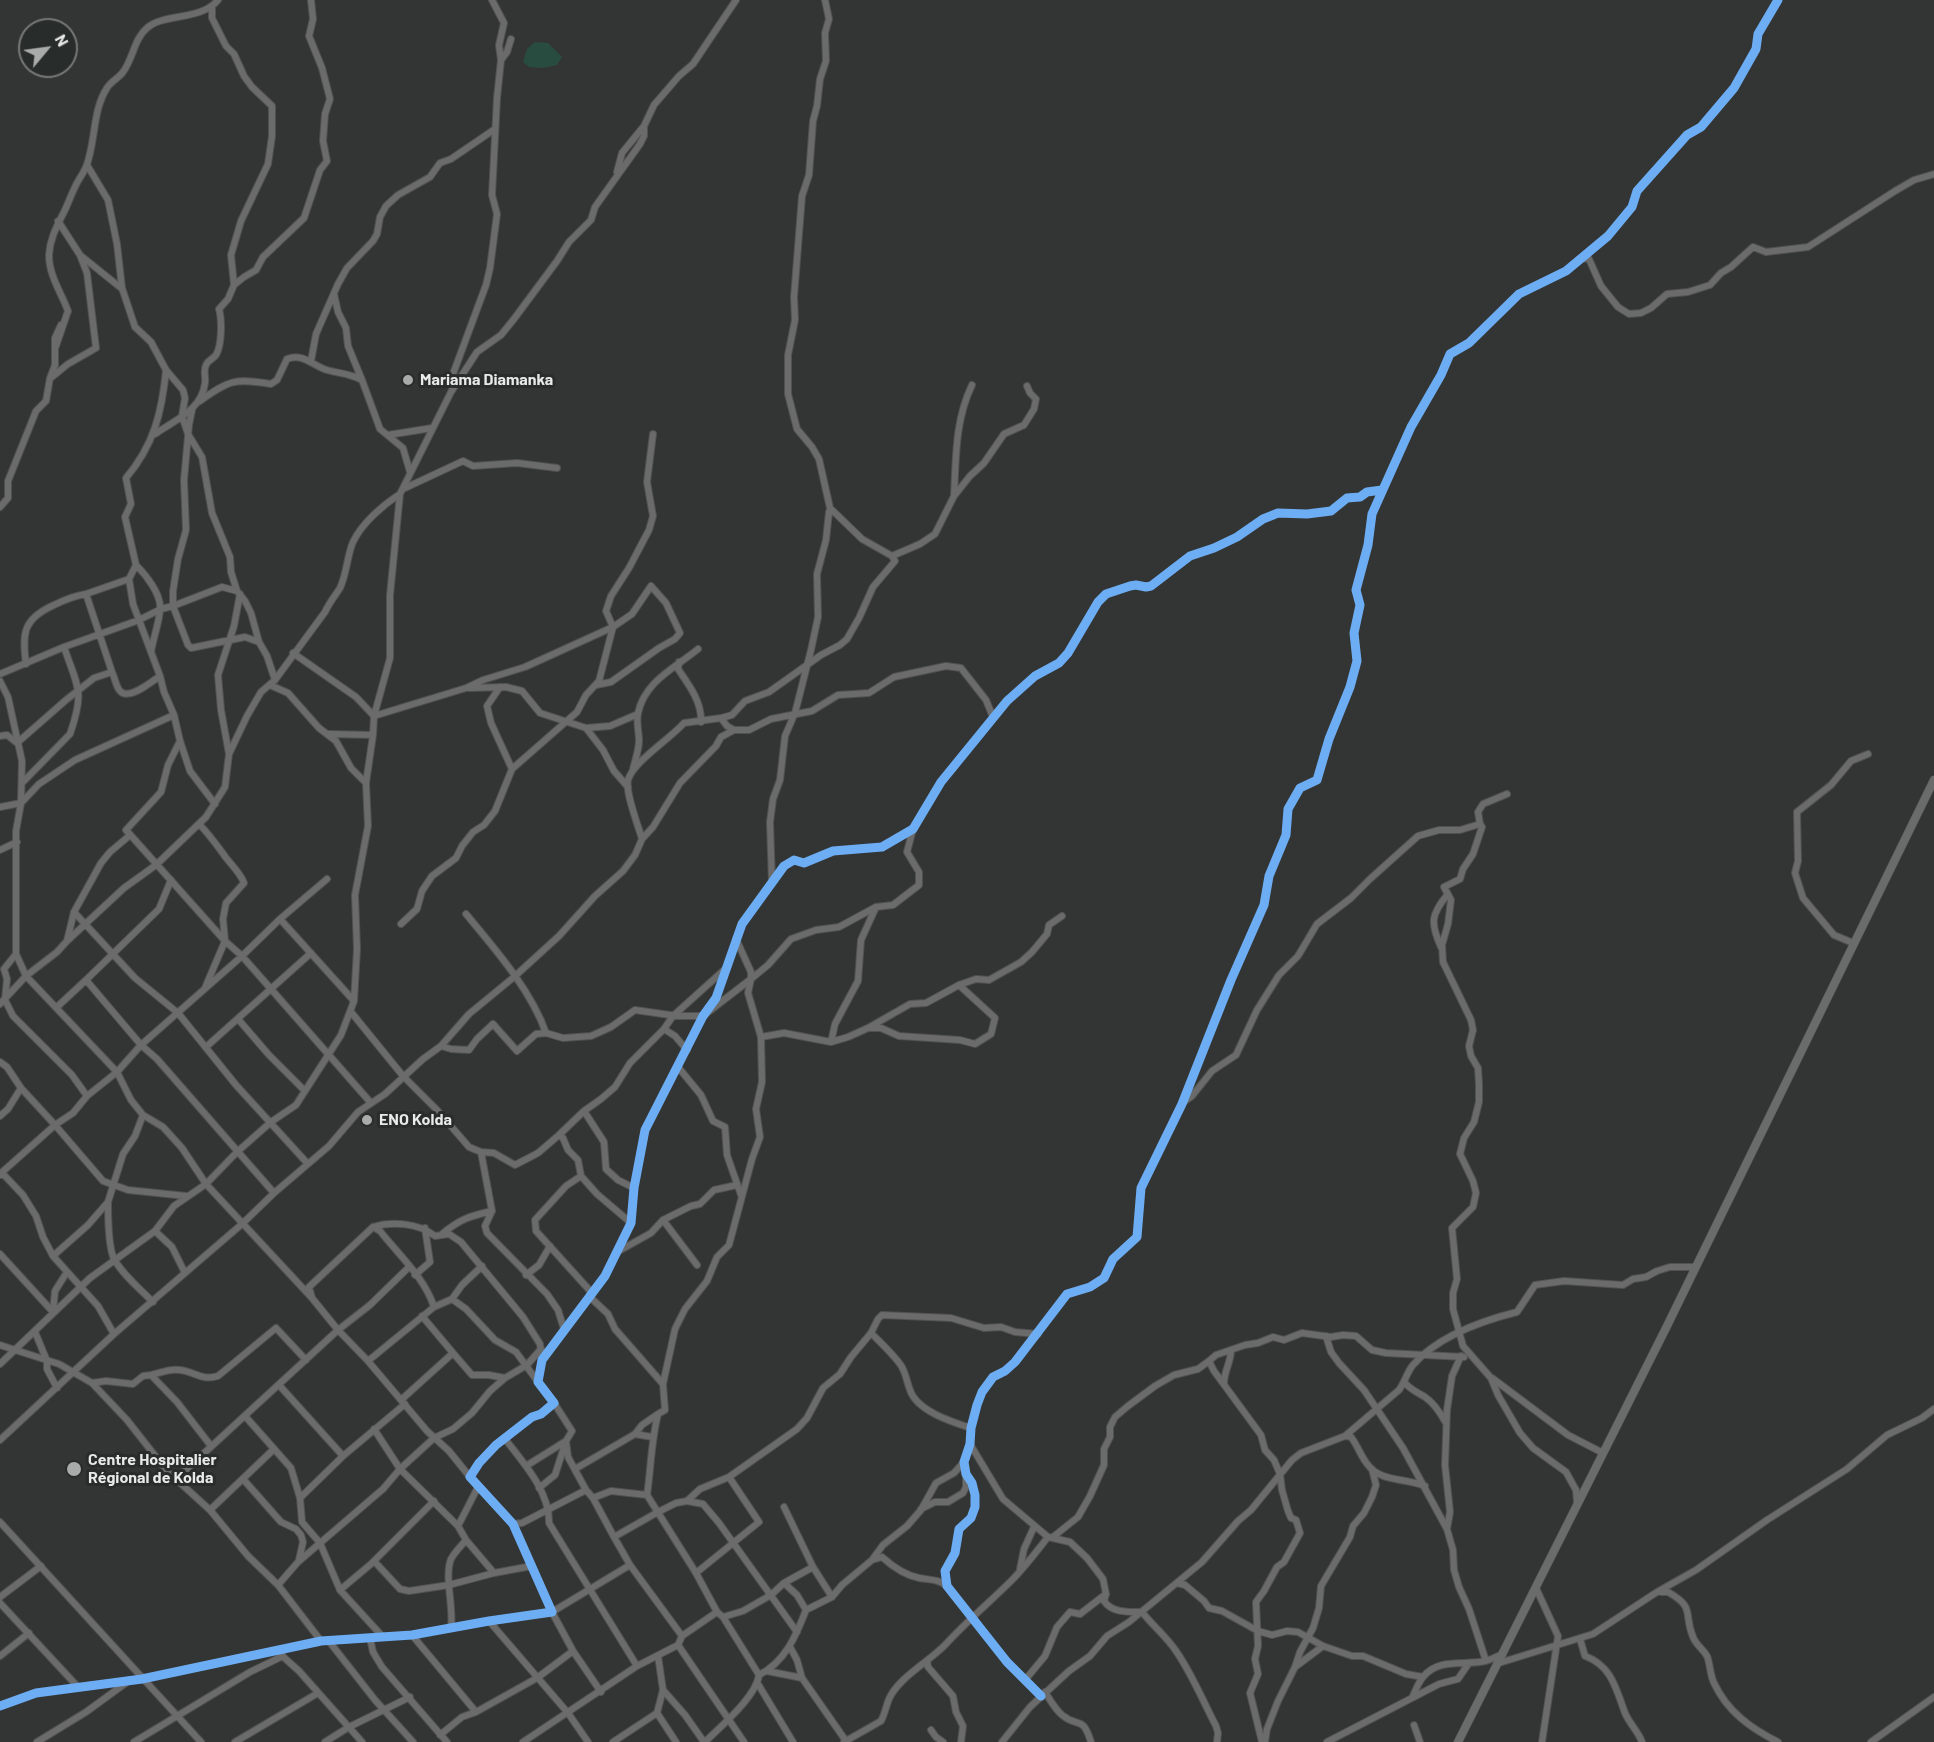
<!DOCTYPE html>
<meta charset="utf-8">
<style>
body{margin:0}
#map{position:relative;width:1934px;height:1742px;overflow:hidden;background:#333534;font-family:Barlow,sans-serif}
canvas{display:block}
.north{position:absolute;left:18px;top:18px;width:60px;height:60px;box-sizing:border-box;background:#282c2a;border:2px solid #747876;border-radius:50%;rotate:61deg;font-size:16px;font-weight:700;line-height:24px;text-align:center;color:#e7eae9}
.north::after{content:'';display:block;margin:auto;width:21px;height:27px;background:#a8abaa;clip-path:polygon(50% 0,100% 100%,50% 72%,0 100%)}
</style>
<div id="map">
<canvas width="1934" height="1742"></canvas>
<div class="north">N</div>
</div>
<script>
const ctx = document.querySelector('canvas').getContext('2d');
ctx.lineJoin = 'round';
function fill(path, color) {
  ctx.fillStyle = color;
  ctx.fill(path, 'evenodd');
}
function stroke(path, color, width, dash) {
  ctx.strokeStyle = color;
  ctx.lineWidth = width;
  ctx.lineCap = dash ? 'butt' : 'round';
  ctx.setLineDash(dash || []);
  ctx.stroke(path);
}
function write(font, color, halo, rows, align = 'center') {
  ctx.font = font + ' Barlow,sans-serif';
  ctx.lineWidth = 6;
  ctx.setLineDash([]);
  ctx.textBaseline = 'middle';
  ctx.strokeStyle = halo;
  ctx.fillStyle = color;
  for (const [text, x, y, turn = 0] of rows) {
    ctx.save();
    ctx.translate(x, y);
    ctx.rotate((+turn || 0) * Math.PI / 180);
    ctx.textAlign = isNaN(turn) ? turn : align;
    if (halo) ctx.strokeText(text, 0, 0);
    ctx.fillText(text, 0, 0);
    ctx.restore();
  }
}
fill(new Path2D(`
 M535,42L548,43L562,57L557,65L543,68L529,67L523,62L527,49Z`), '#294c41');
const minor = new Path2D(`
 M492,0L504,23L499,45L501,60
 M212,7V18L226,46L234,54L244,76L252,87L272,106V136L268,164L241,221L231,255L234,285
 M87,165L108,200L117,244L122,288L135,327L151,342L166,370L183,390L185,398L182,416L188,434L202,457L212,513L230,557L231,572L237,591
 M617,172L622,153L644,126
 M80,255L121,288
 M1582,258L1589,259L1601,286L1618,307L1629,314L1641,313L1651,308L1667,294L1688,292L1710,285L1721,273L1731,267L1753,247L1766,252L1808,247L1895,191L1914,180L1934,174
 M334,294L338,312L346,328L348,346L362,380
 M56,346L68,311C61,292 49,276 49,255C50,238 57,226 64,212C68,204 71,195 75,187C78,180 83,174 86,167C96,142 92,111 107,88C111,81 119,78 123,72C133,59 134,39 147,28C163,13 201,21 218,0
 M311,361L316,334L338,284L347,268L373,241L377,234L380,217L386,206L398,195L430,177L440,163L451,159L495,129
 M166,370C162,412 154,445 126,478L131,504L125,517L136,565L129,579L133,604L160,676L164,692L174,715L180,741L190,771L215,804
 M52,377L68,364L96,348L87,273L80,255L58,221
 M452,388L453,374L486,285L490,268L497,214L492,195L497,98L501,60L507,52L511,39
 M200,401C229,380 235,378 271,384L277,380L287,359C302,353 311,364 324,369C337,374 347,372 362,380L380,429L403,448L410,472
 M192,410L189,425L184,480L186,530L178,559L173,591V606L188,645L191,648L245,637L259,642
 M155,434C175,420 202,410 205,383C206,377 203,371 206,365C208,360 213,359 216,355C222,345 222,320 219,309L228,299L234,285L244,277L256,270L263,257L304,218L320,170L327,161L323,141L325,114L330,99L322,68L309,36L313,19L311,0
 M388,435L432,428
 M403,489L463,461L473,466L517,463L557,468
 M954,496C956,458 955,420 972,385
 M0,507L8,498V481L36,411L46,401L50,378L55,365V338L61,325
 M892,556L920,544L935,534L954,496L970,476L984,463L1004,434L1024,425L1034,409L1036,399L1030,393L1027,386
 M136,565C146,575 162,595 160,610C159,623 153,639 151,652
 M293,653L356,697L374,716L466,688L483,680L525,667L613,627L632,614L651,586L666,603L680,633L675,639L659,648L611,682L596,685
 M679,662L678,669C689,685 702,702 701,722
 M26,664C22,633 23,619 54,605C64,600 74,596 86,594
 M112,672C115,678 116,687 120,691C129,701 151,682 160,676
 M0,674L64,647L139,620L161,609L173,606L222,587L237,591L245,601L251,613L259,642L267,656L275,680
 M0,681L8,697L22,761L21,803L16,831V954L26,976L117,1072L131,1100L143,1115L163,1127L182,1148L206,1184L312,1298
 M270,685L288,693L319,728L336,741L351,768L366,783
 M500,687L487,706L491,723L512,769
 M469,688L506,687L522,691L540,713L586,728L603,750L614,771L628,787
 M721,718L732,715L745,701L769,692L821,655L840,645L847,639L859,618L873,587L895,561L892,556L862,539L830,508L819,459L812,447L797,429L788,394V355L795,320L794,297L802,196L809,175L813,121L817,106L820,79L826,61L825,33L829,19L825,0
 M586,728L610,726L638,714
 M329,734L373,735
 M0,736L7,735L17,743L66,700L94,678L112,672L86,594L129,579
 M180,741L168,765L161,792L126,830L225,941L242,956L371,1103
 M229,754L221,710L218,675L234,626L240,594
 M633,769C635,760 639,750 639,741C639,732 636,722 638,713C645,681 675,668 698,649
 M22,783L70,734C85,691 78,688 64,647
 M0,807L21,803L39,784L75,760L174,715
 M199,824C209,834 216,844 224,855C231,865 240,872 244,883L226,903L223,919L225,941L205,988
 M1480,824L1478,812L1483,804L1507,794
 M642,839C638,825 625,792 628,780C633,762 671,738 684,723L721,718L727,726L734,730H749L771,719L812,711L838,695L869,693L894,677L946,666L961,668L986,700L993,717
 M0,850L17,842
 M772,883L770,822L773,799L780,780L785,736L795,713L811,650L818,617L817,574L826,540L829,512
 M74,912L135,978L178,1013L236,1085L308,1164
 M466,914C495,949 531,990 546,1033
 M280,919L327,879
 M401,924L417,909L422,891L432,876L456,858L462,846L473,832L484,825L495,811L512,769L577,712L586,695L599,681L613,627L606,611L611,596L629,568L649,530L653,516L647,482L653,434
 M67,941L124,888L156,865L206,817L225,787L229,754L247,716L261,692L275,680L325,612C329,603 335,596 340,588C347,573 347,556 353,542C362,523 383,505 400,494
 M1853,943L1834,935L1803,898L1795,873L1798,861L1797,812L1831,785L1851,761L1868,754
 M1441,947C1430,923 1431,914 1448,894
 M16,954L4,969L7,979L5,1000L13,1016L72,1075L87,1096
 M0,1004L26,976L57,952L67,941L74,912L101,863L110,852L129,836
 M57,1007L86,980
 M351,1012L403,1076L437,1110L469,1147L481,1152L492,1211L485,1226L487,1233L547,1294L558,1310L564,1329
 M238,1019L269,1055L304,1090
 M871,1028H881L899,1036L960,1040L975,1044L991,1034L995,1018L959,985
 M664,1029L673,1016L723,971
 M761,1037L784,1033L831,1042L848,1037L868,1028L910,1004L926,1003L959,985L976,979L989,980L1021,962L1032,952L1047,934L1049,925L1062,916
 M831,1042L835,1024L858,981L861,940L876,907
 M441,1046L469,1014L514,977L559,936L595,896L623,871L635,855L642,839L653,827L680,783L716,746L721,737L734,730
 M206,1047L311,953
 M0,1062L7,1067L21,1088L55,1125L103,1181L128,1190L186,1196
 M678,1067L701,1095L713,1121L725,1127L727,1155L741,1195
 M1182,1103L1192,1096L1212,1071L1236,1055L1257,1010L1279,975L1298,956L1317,924L1351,898L1370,879L1418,836L1439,830H1460L1480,824L1482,827L1473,854L1463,869L1460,879L1444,887L1451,900L1448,924L1442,945L1443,962L1471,1020L1473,1030L1469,1046L1471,1056L1478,1068L1479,1084V1102L1474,1122L1464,1138L1460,1154L1473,1181L1476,1193L1473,1207L1452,1228L1457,1279L1453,1293V1309L1463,1346L1491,1378L1498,1395L1520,1433L1533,1448L1566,1472L1576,1490L1577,1502
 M584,1111L604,1142L606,1169L618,1180L634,1188
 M0,1116L8,1109L21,1088
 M559,1135L584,1111L601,1099L615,1087L630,1063L664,1029L675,1036L687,1050
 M481,1152L494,1153L515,1165L538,1153L559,1135L563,1138L568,1150L578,1160L581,1176L597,1194L631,1223
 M0,1174L55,1125L73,1113L87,1096L117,1072L141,1045L86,980L159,909L171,880
 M0,1175H4L23,1195L36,1216L43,1237L53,1256L98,1306L114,1334
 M581,1176L566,1186L535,1220L536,1231L592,1293
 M274,1193L329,1146L358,1112L385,1094L423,1059L441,1046L451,1049L469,1050L477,1039L493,1024L517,1051L536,1034L546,1033L563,1038L591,1036L611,1027L635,1010L677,1016H703L751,979V972L736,939
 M108,1203C108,1218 108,1246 114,1259C123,1275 140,1289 153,1302
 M663,1220L697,1265
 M373,1227L380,1231C398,1254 425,1278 434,1307
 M155,1231L172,1247L185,1273
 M442,1234C460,1219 470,1216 492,1211
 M617,1252L651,1233L663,1220L691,1206L700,1204L714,1190L737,1185
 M0,1254L53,1312
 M53,1256L88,1225L108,1202L123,1154L135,1136L143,1115
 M415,1275L430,1262L425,1228
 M526,1275L539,1265L550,1246
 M590,1297L608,1314L615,1329L663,1384
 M452,1299L462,1285L482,1266
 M53,1312L55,1291L67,1272
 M35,1332L47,1361V1369L57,1388
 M871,1333L878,1319L882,1315L951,1318L984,1328L1001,1327L1015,1332L1038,1334
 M1326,1336L1331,1352L1339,1363L1364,1390L1403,1448L1447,1529
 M0,1345L59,1364L92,1383L127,1420L167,1471L210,1510L248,1556L278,1585L321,1641
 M453,1353L472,1375H489L505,1378L527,1365L541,1349
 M1461,1356L1452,1376L1447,1410L1445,1465L1450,1512L1447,1529L1453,1550L1454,1570L1459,1587L1469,1609L1486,1661
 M368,1361L434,1307L452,1299L466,1309L495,1340L516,1352L538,1382
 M1209,1361L1216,1355L1245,1345L1258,1343L1273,1337L1284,1340L1302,1333L1331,1337L1343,1335L1356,1336L1372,1350L1386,1353L1464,1357
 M0,1364L90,1278L155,1231L174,1206L206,1184L237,1152L271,1122L296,1105L341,1035L354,1001
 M151,1375C160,1373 170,1368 180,1370C196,1372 201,1381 218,1376L276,1328L306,1360
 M1492,1378L1568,1435L1603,1453
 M92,1383L106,1381L133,1384L143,1376L151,1375L177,1402L211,1446
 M1405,1383C1411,1390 1417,1392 1425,1397C1434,1403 1441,1414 1446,1423
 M1224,1384C1224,1370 1231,1363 1231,1350
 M279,1385L343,1456
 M401,1400L453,1353L422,1316
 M245,1416L291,1468L300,1498L302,1522L320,1543L340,1590L382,1636
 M374,1429L400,1469L458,1526L466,1540L494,1573
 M635,1434L652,1437
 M1346,1436L1351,1437C1358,1446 1361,1457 1368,1465C1380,1482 1407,1478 1425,1486
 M505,1439C523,1462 550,1492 549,1523L637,1666
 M0,1440L114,1334L242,1224L274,1193L157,1059L141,1045L242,956L280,919L354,1001L357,949L355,895L368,826L366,783L373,735L374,716L390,658V595L400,494L451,392L477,352L501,335L514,319L557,261L569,242L591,220L595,207L640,144L644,136V126L654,105L679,76L693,64L736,0
 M970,1444L1003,1499L1048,1537L1070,1542L1087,1558L1103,1579L1106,1594L1104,1601C1112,1613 1128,1612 1142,1612
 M526,1466L566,1441L568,1457L586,1490L593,1498L614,1537
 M575,1469L635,1434L642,1425L658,1414
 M470,1477L449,1451L427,1431L368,1361L338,1330L312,1298L309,1287L373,1227C392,1221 419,1223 435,1236L449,1234L461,1242L523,1317L540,1344L542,1359
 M729,1477L797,1429L807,1418L823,1388L840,1374L851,1357L871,1333C881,1343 892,1353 900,1364C906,1372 906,1380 910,1390C917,1411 952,1422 971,1428
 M177,1478L338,1330L370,1305L409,1267
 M243,1479L281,1522L296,1529L301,1535L303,1542L299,1560
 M539,1488L555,1475L566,1441L572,1431L554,1403
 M300,1498L343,1456L405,1404
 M593,1498L611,1491L647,1495
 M687,1501L703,1504L719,1523L797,1632
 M784,1507L813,1567L832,1597
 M921,1509L935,1502H948L963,1493L966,1487V1475
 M210,1510L274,1449
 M0,1522L201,1742
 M513,1524L522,1523L586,1490
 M458,1526L478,1487
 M1053,1537L1078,1517L1090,1496L1104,1465V1449L1110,1437V1427L1115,1417L1128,1406L1155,1386L1174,1375L1198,1369L1209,1361L1214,1371L1261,1435L1265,1450L1274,1460L1280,1474L1282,1490L1288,1511L1291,1518L1296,1520L1300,1533L1284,1562L1277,1567L1264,1591L1256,1602L1258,1646L1255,1659L1258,1674L1250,1693L1262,1742
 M872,1560L883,1545L907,1526L921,1510L936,1483L954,1473L964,1462
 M374,1561L400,1589L409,1591L449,1585L494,1573L532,1566
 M1020,1569L1024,1549L1034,1527
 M1177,1583L1185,1585L1204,1601L1209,1608L1222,1611L1258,1631L1272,1635L1287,1631L1298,1632L1323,1646L1352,1656H1363L1406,1674L1423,1677
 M278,1585L298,1562L383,1489L400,1469L434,1438L453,1429L472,1413L490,1391L505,1378
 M1536,1588L1558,1636L1542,1742
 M340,1590L371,1564L434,1501
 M1661,1592H1668C1696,1608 1683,1613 1693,1637C1696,1645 1703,1649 1707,1656C1710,1663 1710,1675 1714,1683C1727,1711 1750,1728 1778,1742
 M0,1597L41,1566
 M0,1603L78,1687
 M806,1610L832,1597L842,1585L872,1560L882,1557C893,1567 904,1575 919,1578C930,1580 938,1579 947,1586
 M1142,1612C1153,1626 1166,1636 1176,1651C1192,1674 1203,1701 1216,1726L1218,1733L1217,1742
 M723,1617L743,1611L771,1595L784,1583L813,1567
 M489,1621L568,1713L588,1742
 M451,1628C454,1608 444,1576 451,1559C454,1553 461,1546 466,1540
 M412,1635L476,1712
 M682,1636L630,1565L614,1537L658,1512L676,1503L687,1501L700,1489L729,1477L759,1522L696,1573
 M370,1638L373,1652L382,1667L447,1742
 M1580,1639L1585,1656C1612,1666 1616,1689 1625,1713C1629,1723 1638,1731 1642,1742
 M328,1640L375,1700L413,1742
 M678,1645L744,1742
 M790,1647L797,1660L802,1678L846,1741
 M280,1654L299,1671L362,1742
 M0,1656L29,1633
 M658,1656L663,1690L657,1713L676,1742
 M927,1661L928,1667L953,1696L956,1712L963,1726L961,1742
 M1499,1663L1593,1634L1657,1592L1696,1570L1767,1520L1847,1469L1887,1435L1922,1418L1934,1409
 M1295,1667L1323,1646
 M767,1671L802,1678
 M759,1675C785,1662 796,1636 806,1610L797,1595L784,1583
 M1025,1680L1045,1656L1057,1627L1070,1612L1080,1614L1106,1594
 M758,1684L793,1742
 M663,1690L685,1715L704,1742
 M601,1692L573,1651L552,1612L630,1565
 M1045,1692C1050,1700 1055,1709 1062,1715C1079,1729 1082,1714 1091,1742
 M1041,1696L1007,1662L947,1586L945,1571L955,1553L959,1529L971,1518L975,1507V1495L972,1483L966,1474L964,1462L970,1444L971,1428L977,1405L982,1392L993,1377L1005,1371L1015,1362L1067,1294L1090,1287L1104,1278L1113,1259L1137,1237L1141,1188L1182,1104L1231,980L1264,905L1269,876L1286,835L1288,809L1300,788L1317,780L1329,739L1350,687L1357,661L1354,633L1360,605L1356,590L1368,545L1372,514L1411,427L1441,375L1450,354L1469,343L1519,294L1566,271L1608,236L1632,207L1637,191L1687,135L1701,127L1734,88L1756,49L1758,34L1778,0
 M1412,1698C1415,1692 1418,1683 1423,1677C1439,1657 1465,1666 1485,1661C1491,1660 1497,1656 1503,1654
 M0,1706L36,1693L142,1679L321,1641L412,1635L489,1621L552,1612L513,1524L470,1477L479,1463L496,1445L532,1417L541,1414L554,1403L538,1382L542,1360L605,1276L631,1223L634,1188L645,1130L703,1016L716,998L742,924L784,866L794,860L804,863L833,851L882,847L913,829L941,782L1007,701L1035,676L1059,663L1068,653L1098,602L1106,594L1130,586L1136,585L1146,587L1151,586L1190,556L1214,548L1237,537L1263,519L1278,513L1307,514L1331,511L1347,498L1360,497L1367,492L1382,490
 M1414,1725L1420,1742
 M931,1730L936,1737L943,1742
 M440,1735L462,1717L476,1712L537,1678L573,1651
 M37,1742L86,1712L130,1680
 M134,1742L250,1672L283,1656
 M235,1742L318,1693
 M325,1742L349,1727L410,1697
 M523,1742L637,1666L678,1645L682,1636L717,1612L696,1573L647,1495C651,1468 651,1442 658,1414L665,1410L663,1384L675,1329L685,1309L707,1281L717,1257L729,1245L752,1159L760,1137L756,1109L762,1082L761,1037L748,993L751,979L768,965L791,939L816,930L839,927L876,907L893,905L919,885V872L907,852L913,829
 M613,1742L657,1713
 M705,1742C721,1726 756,1697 759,1675L723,1617L717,1612
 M844,1742L881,1721C885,1714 886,1706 889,1699C898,1678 930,1661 946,1644C966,1622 990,1602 1012,1580C1025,1567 1036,1552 1048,1537
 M1002,1742L1030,1707L1069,1671L1090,1656L1107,1636L1129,1622L1202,1562L1238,1521L1251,1510L1292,1460L1301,1453L1345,1436L1399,1390C1405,1382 1407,1372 1413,1365C1438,1336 1481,1321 1517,1312L1535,1285L1564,1281L1623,1285L1633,1279L1646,1277L1657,1271L1670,1267H1695
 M1265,1742L1267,1729L1278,1701L1295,1667L1300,1652L1313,1628L1319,1608L1321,1586L1350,1537L1353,1526L1364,1513L1372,1497L1376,1485L1372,1469
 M1327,1742L1439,1684L1458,1679L1469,1663
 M1871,1742L1934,1697`);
const major = new Path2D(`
 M1458,1742L1667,1326L1934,780`);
stroke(minor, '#505251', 8);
stroke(major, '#505251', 9);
stroke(minor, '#6b6b6b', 6);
stroke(major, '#6a6c6b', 8);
stroke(new Path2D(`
 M1041,1696L1007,1662L947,1586L945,1571L955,1553L959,1529L971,1518L975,1507V1495L972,1483L966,1474L964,1462L970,1444L971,1428L977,1405L982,1392L993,1377L1005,1371L1015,1362L1067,1294L1090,1287L1104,1278L1113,1259L1137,1237L1141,1188L1182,1104L1231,980L1264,905L1269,876L1286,835L1288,809L1300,788L1317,780L1329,739L1350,687L1357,661L1354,633L1360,605L1356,590L1368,545L1372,514L1411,427L1441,375L1450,354L1469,343L1519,294L1566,271L1608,236L1632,207L1637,191L1687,135L1701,127L1734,88L1756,49L1758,34L1778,0
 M0,1706L36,1693L142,1679L321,1641L412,1635L489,1621L552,1612L513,1524L470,1477L479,1463L496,1445L532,1417L541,1414L554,1403L538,1382L542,1360L605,1276L631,1223L634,1188L645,1130L703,1016L716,998L742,924L784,866L794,860L804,863L833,851L882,847L913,829L941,782L1007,701L1035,676L1059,663L1068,653L1098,602L1106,594L1130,586L1136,585L1146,587L1151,586L1190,556L1214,548L1237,537L1263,519L1278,513L1307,514L1331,511L1347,498L1360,497L1367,492L1382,490`), '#6dadf4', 9);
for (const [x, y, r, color] of [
 [408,380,6,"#a8abaa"],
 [367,1120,6,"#a8abaa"],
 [74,1469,8,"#a8abaa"]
]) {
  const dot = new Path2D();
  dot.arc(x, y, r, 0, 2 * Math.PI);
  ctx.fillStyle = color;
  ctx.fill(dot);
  stroke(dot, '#282c2a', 2);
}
write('bold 16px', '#e7eae9', '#282c2a', [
 ["Mariama Diamanka",420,380],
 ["ENO Kolda",379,1120],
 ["Centre Hospitalier",88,1460],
 ["Régional de Kolda",88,1478]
], 'left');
</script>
